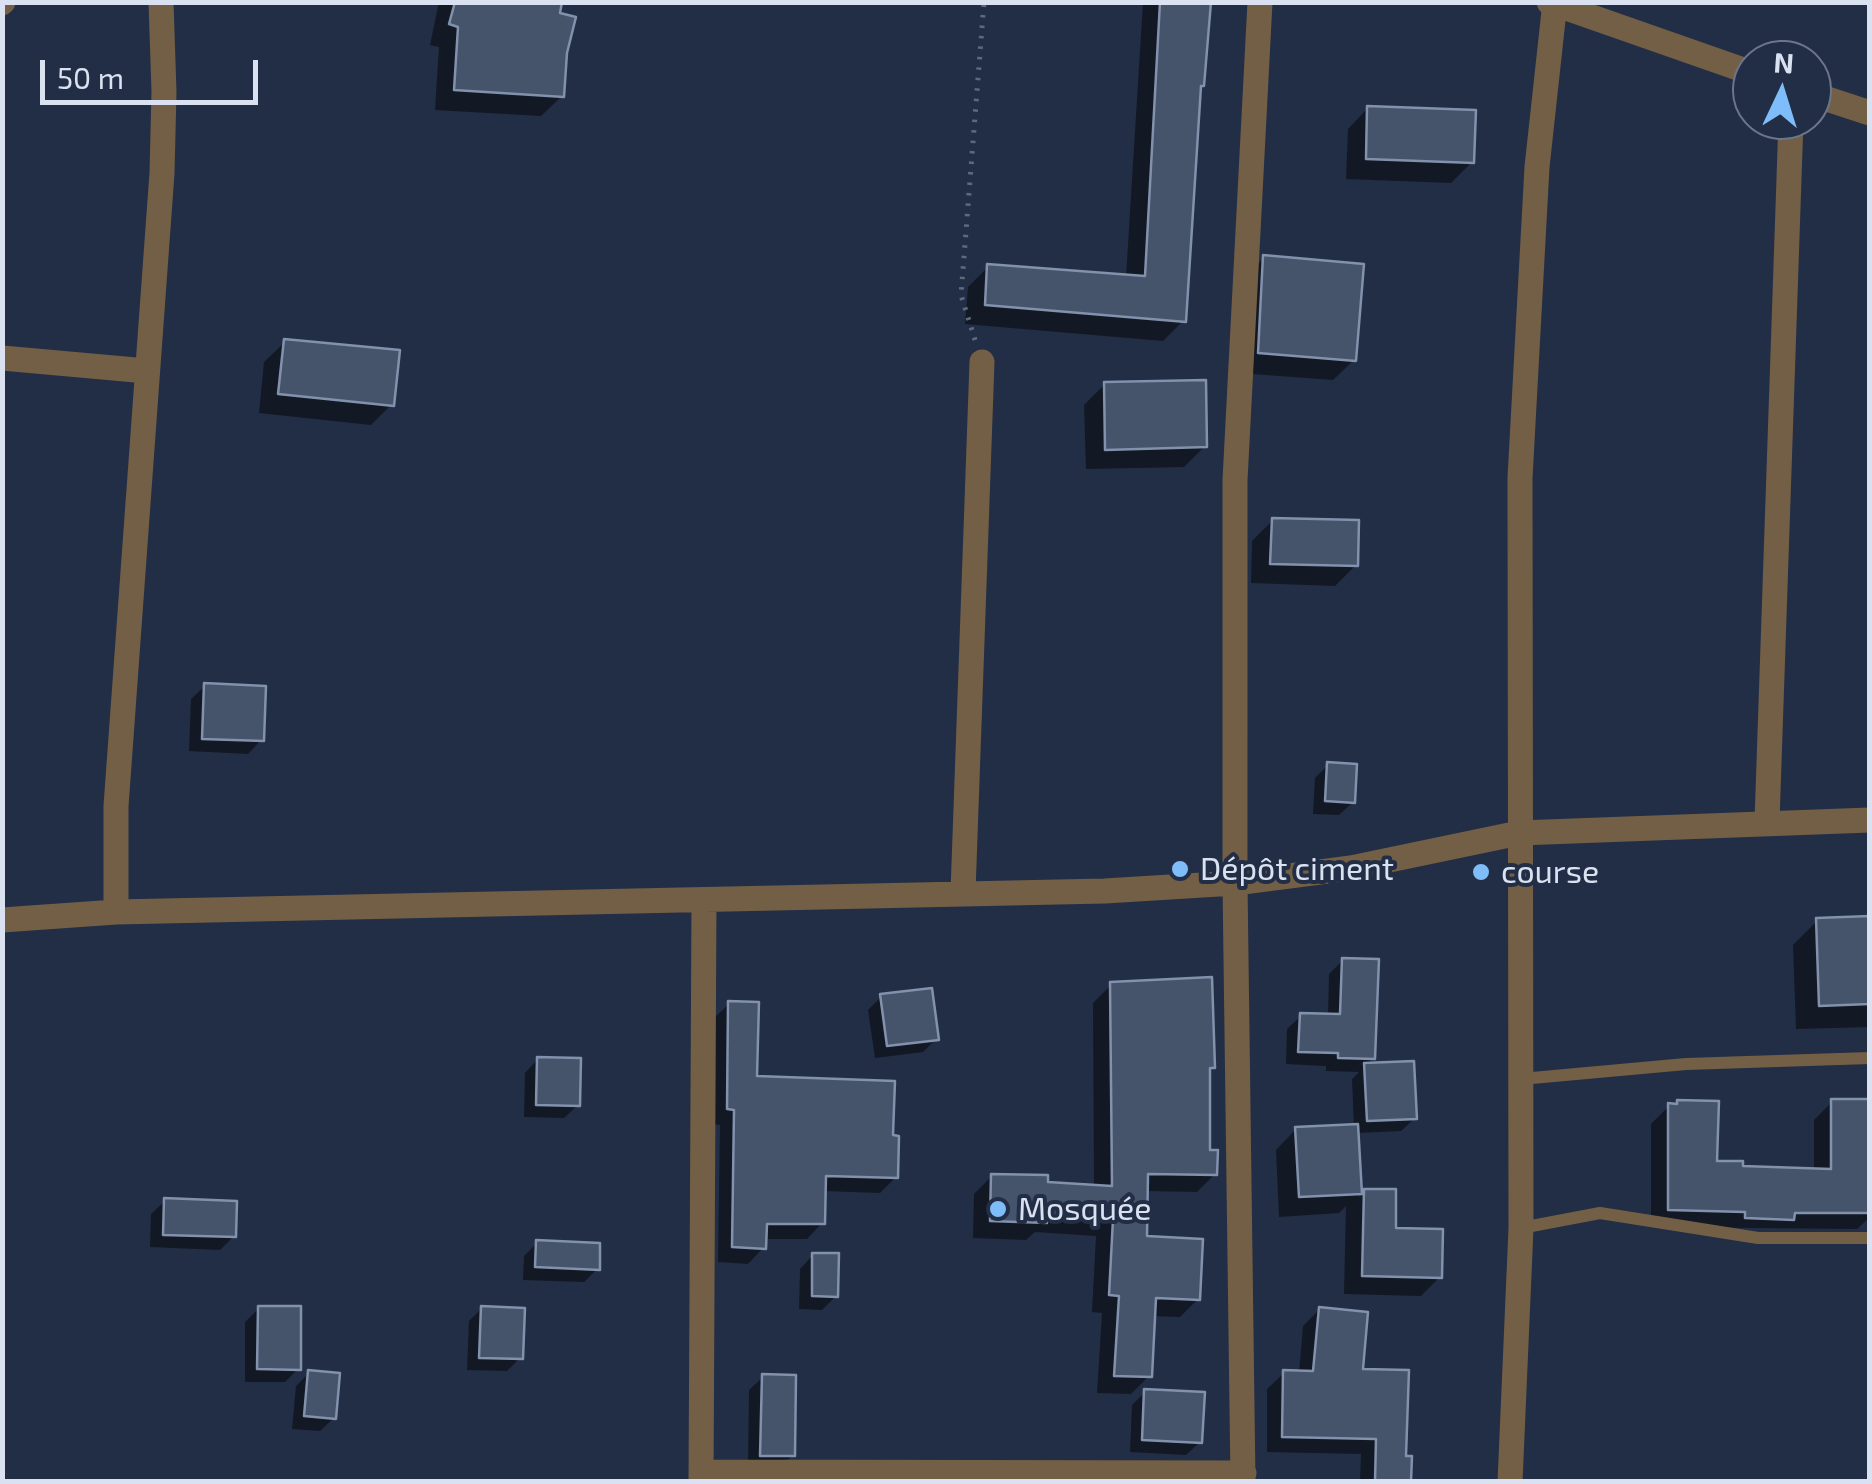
<!DOCTYPE html>
<meta charset="utf-8">
<style>
body{margin:0}
#map{position:relative;width:1872px;height:1484px;overflow:hidden;background:#222e45;font-family:"Exo 2",sans-serif}
canvas{display:block}
.frame{position:absolute;inset:0;border:5px solid #dae2f1;pointer-events:none}
.north{position:absolute;left:1732px;top:40px;width:100px;height:100px;box-sizing:border-box;background:#222e45;border:2px solid #6c768a;border-radius:50%;rotate:4deg;font-size:28px;font-weight:700;line-height:40px;text-align:center;color:#dae2f1}
.north::after{content:'';display:block;margin:auto;width:35px;height:45px;background:#7fbdfa;clip-path:polygon(50% 0,100% 100%,50% 72%,0 100%)}
.scale{position:absolute;left:40px;top:60px;width:218px;height:45px;box-sizing:border-box;border:5px solid #dae2f1;border-top:0;padding-left:12px;font-size:30px;line-height:35px;white-space:nowrap;color:#dae2f1;-webkit-text-stroke:8px #222e45;paint-order:stroke}
</style>
<div id="map">
<canvas width="1872" height="1484"></canvas>
<div class="frame"></div>
<div class="north">N</div>
<div class="scale">50 m</div>
</div>
<script>
const ctx = document.querySelector('canvas').getContext('2d');
ctx.lineJoin = 'round';
function fill(path, color) {
  ctx.fillStyle = color;
  ctx.fill(path, 'evenodd');
}
function stroke(path, color, width, dash) {
  ctx.strokeStyle = color;
  ctx.lineWidth = width;
  ctx.lineCap = dash ? 'butt' : 'round';
  ctx.setLineDash(dash || []);
  ctx.stroke(path);
}
function write(font, color, halo, rows, align = 'center') {
  ctx.font = font + ' "Exo 2",sans-serif';
  ctx.lineWidth = 8;
  ctx.setLineDash([]);
  ctx.textBaseline = 'middle';
  ctx.strokeStyle = halo;
  ctx.fillStyle = color;
  for (const [text, x, y, turn = 0] of rows) {
    ctx.save();
    ctx.translate(x, y);
    ctx.rotate((+turn || 0) * Math.PI / 180);
    ctx.textAlign = isNaN(turn) ? turn : align;
    if (halo) ctx.strokeText(text, 0, 0);
    ctx.fillText(text, 0, 0);
    ctx.restore();
  }
}
fill(new Path2D(`
 M439,2H559L557,15L564,53L562,96L541,116L435,110L439,47L430,45Z
 M1143,2H1209L1202,85L1198,89L1183,321L1163,341L965,324L968,287L988,267L1126,277Z
 M1368,108L1472,162L1451,183L1346,179L1348,129Z
 M1264,258L1354,360L1333,380L1239,373L1244,278Z
 M285,342L392,404L371,425L259,413L264,362Z
 M1105,384L1205,446L1184,467L1086,469L1084,405Z
 M1273,520L1356,565L1335,586L1251,583L1252,541Z
 M205,686L261,740L248,754L189,751L191,699Z
 M1328,765L1353,802L1339,815L1313,814L1315,778Z
 M1870,919V1027L1796,1029L1793,945L1817,921Z
 M1343,960L1373,1058L1365,1066L1415,1118L1401,1131L1356,1133L1359,1197L1365,1191L1393,1230L1440,1277L1421,1296L1344,1294L1346,1206L1339,1213L1279,1217L1276,1150L1296,1129L1354,1127L1352,1079L1359,1072L1326,1071V1066L1286,1064L1287,1029L1301,1016H1328L1329,974Z
 M1111,985L1212,1067L1208,1072L1207,1152L1215,1174L1197,1192L1145,1191L1144,1239L1198,1299L1180,1317L1152,1316L1149,1376L1131,1394L1097,1393L1102,1313L1092,1312L1096,1236L1035,1232L1026,1240L973,1238L974,1194L992,1176L1094,1187L1093,1003Z
 M881,997L936,1039L923,1052L875,1058L868,1010Z
 M729,1004L754,1078L891,1138L896,1177L880,1193L823,1191L822,1223L807,1239H764L763,1248L748,1264L718,1262L720,1125L712,1124L713,1019Z
 M538,1059L578,1105L564,1118L524,1117L525,1073Z
 M1678,1102L1714,1163L1741,1168L1814,1171V1120L1832,1102H1870V1217L1857,1229L1651,1227V1124L1669,1106Z
 M165,1201L234,1236L220,1250L150,1247L151,1214Z
 M537,1243L597,1269L584,1282L523,1280L524,1256Z
 M813,1255L836,1296L822,1310L799,1309L800,1269Z
 M259,1308L298,1369L285,1382H245V1322Z
 M482,1308L520,1358L507,1371L467,1370L469,1321Z
 M1320,1309L1360,1371L1404,1458L1409,1482H1360L1361,1454L1267,1452V1389L1284,1373H1299L1303,1326Z
 M309,1373L334,1418L320,1431L292,1429L296,1386Z
 M763,1377L793,1455L779,1468H748L749,1390Z
 M1145,1392L1200,1442L1186,1455L1130,1452L1132,1405Z`), '#0007');
const building = new Path2D(`
 M455,2H562L560,13L576,17L567,53L564,97L454,90L458,27L449,24Z
 M1160,2H1211L1204,86H1201L1186,322L985,305L987,264L1145,276Z
 M1367,106L1476,110L1474,163L1366,159Z
 M1263,255L1364,264L1356,361L1258,353Z
 M284,339L400,350L394,406L278,394Z
 M1206,380L1207,447L1105,450L1104,382Z
 M1272,518L1359,520L1358,566L1270,564Z
 M204,683L266,686L264,741L202,739Z
 M1327,762L1357,764L1355,803L1325,801Z
 M1870,916V1004L1819,1006L1816,918Z
 M1342,958L1379,959L1375,1059L1338,1058V1053L1298,1052L1300,1013L1340,1014Z
 M1212,977L1215,1068H1210V1150H1218L1217,1175L1148,1174L1147,1236L1203,1239L1200,1300L1156,1298L1152,1377L1114,1376L1119,1296L1109,1295L1113,1219L1047,1214V1223L990,1221L991,1174L1048,1175V1182L1112,1186L1110,982Z
 M932,988L939,1040L887,1046L880,994Z
 M728,1001L759,1002L757,1076L895,1081L893,1135L899,1136L898,1178L826,1176L825,1224H767L766,1249L732,1247L734,1110L727,1109Z
 M537,1057L581,1058L580,1106L536,1105Z
 M1414,1061L1417,1119L1367,1121L1364,1063Z
 M1831,1099H1870V1213H1795L1794,1220L1745,1218V1212L1668,1210V1103L1677,1104V1100L1719,1101L1717,1161H1743V1166L1831,1169Z
 M1358,1124L1362,1194L1299,1197L1295,1127Z
 M1364,1189H1396V1228L1443,1229L1442,1278L1362,1276Z
 M164,1198L237,1201L236,1237L163,1235Z
 M536,1240L600,1243V1270L535,1267Z
 M812,1253H839L838,1297L812,1296Z
 M258,1306H301V1370L257,1369Z
 M481,1306L525,1308L523,1359L479,1358Z
 M1319,1307L1368,1312L1363,1369L1409,1370L1406,1456H1412L1411,1482H1375L1376,1439L1282,1437L1283,1370L1313,1371Z
 M308,1370L340,1373L336,1419L304,1416Z
 M762,1374L796,1375L795,1456H760Z
 M1144,1389L1205,1392L1202,1443L1142,1440Z`);
fill(building, '#45536b');
stroke(building, '#8291ac', 2.5);
stroke(new Path2D(`
 M975,340L961,295L984,2`), '#5e697d', 5, [2.5, 8]);
stroke(new Path2D(`
 M1521,1079L1686,1064L1870,1058
 M1521,1228L1600,1213L1758,1238H1870`), '#735f46', 12);
stroke(new Path2D(`
 M1549,2L1752,73
 M2,3L3,2
 M1812,94L1870,113
 M2,358L147,371
 M1767,821L1791,120
 M963,892L982,362
 M116,912V806L162,173L164,92L161,2
 M2,920L116,912L1105,891L1235,883L1351,868L1519,833L1870,820
 M701,1472L1244,1473
 M701,1482L704,900
 M1243,1482L1235,883V480L1260,2
 M1510,1482L1521,1228L1520,478L1537,167L1555,2`), '#735f46', 25);
for (const [x, y, r, color] of [
 [1180,869,10,"#7fbdfa"],
 [1481,872,10,"#7fbdfa"],
 [998,1209,10,"#7fbdfa"]
]) {
  const dot = new Path2D();
  dot.arc(x, y, r, 0, 2 * Math.PI);
  ctx.fillStyle = color;
  ctx.fill(dot);
  stroke(dot, '#222e45', 4);
}
write('32px', '#dae2f1', '#222e45', [
 ["Dépôt ciment",1200,869],
 ["course",1501,872],
 ["Mosquée",1018,1209]
], 'left');
</script>
